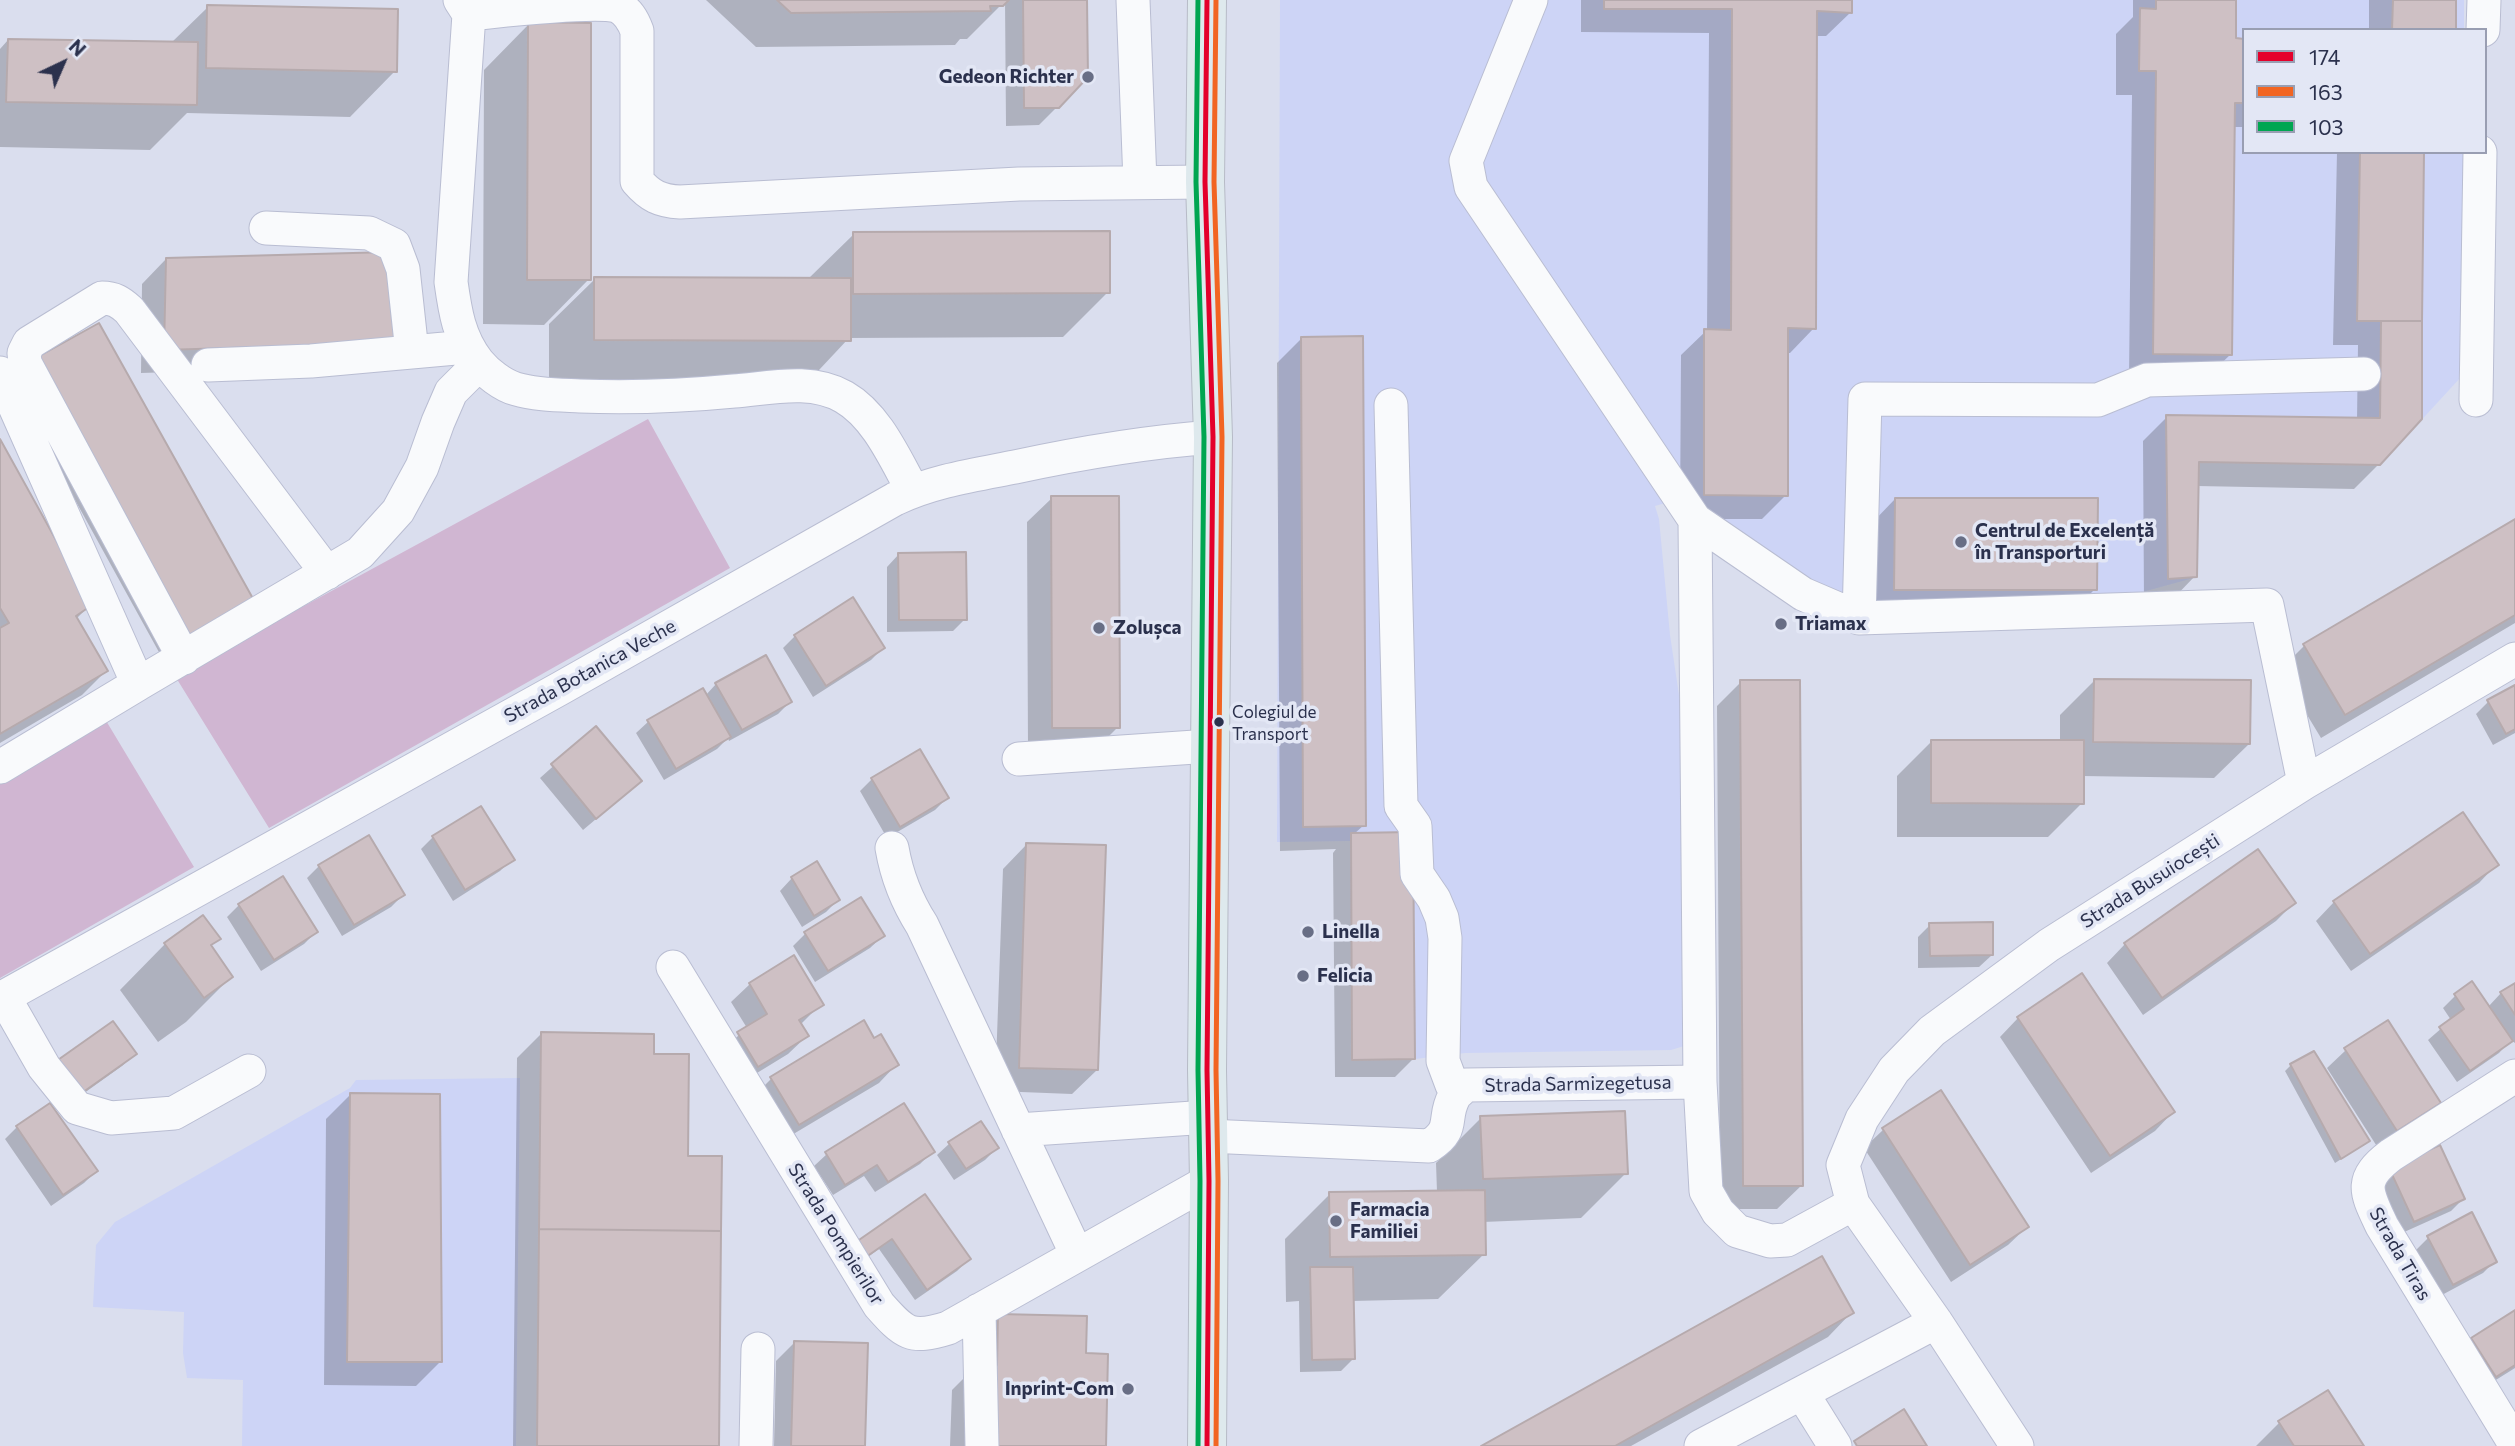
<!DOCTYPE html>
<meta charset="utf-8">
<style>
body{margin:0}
#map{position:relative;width:2515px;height:1446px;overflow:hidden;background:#dadeee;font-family:Commissioner,sans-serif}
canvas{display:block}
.legend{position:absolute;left:2242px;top:28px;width:245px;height:126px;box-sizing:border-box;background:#e3e7f5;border:2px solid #999eb2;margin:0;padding:9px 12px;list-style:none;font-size:21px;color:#2b314d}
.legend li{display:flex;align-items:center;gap:14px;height:35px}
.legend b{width:35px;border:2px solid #999eb2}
.north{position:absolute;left:28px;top:28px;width:70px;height:70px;-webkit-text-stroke:5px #e3e7f5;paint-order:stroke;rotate:44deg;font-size:19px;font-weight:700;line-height:28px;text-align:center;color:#2b314d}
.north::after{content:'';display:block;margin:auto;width:24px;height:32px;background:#2b314d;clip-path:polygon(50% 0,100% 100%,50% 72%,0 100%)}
</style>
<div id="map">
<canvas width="2515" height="1446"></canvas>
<ul class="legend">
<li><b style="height:9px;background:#e4002b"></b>174</li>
<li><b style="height:9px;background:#f26522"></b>163</li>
<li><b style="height:9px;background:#00a651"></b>103</li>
</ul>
<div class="north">N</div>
</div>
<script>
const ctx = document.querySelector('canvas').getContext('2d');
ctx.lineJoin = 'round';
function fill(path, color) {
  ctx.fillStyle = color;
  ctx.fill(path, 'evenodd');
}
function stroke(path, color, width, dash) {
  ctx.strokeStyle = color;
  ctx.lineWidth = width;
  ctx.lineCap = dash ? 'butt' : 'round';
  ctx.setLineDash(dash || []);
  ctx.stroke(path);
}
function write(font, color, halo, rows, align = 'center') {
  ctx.font = font + ' Commissioner,sans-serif';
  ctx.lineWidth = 7;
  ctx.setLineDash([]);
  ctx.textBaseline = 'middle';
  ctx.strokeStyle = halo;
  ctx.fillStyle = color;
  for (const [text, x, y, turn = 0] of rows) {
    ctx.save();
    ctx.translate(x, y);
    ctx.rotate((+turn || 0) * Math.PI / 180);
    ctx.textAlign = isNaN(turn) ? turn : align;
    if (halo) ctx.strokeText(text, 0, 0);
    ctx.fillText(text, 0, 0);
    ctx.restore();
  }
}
fill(new Path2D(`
 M1280,0H2464V30H2244V152H2463L2461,377L2380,465L2199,462L2197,577L2095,605L1845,601L1793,588L1682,498L1655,506L1659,519L1670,635L1694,795L1684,1046L1671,1050L1465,1053L1415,1059L1352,1060L1350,841L1277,842Z
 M520,1078L516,1446H242L243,1380L187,1378L183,1353L184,1312L93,1307L96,1245L115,1222L350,1088L356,1080Z`), '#cdd4f6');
fill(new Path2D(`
 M648,419L730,568L269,828L175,676Z
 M105,719L194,867L0,978V783Z`), '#d0b6d2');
fill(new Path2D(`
 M706,0H1086L1058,106L1039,125L1006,126L1005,1L967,39H960L955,45L756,47Z
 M1581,0H1851V12L1826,36H1816L1814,328L1790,353H1786V495L1762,519H1680L1681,355L1707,330L1709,33L1581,32Z
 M2133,0H2234V40H2244V127H2233L2231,354L2206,378H2129L2132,95H2116V34L2133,17Z
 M2369,0H2455L2454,30H2369Z
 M208,7L395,71L350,117L187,113L150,150L0,147V49L8,40L171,43Z
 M529,24L589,279L544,325L483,324L484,70Z
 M2337,152H2423L2379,464L2354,489L2197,486L2195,576L2171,601L2144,603L2143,441L2167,417L2357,420L2358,345H2333Z
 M854,234L1108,292L1063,337L849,338L804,386L549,385V324L595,279H808Z
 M166,259L268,369L141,373L142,284Z
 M99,325L165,663L11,384Z
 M1301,339L1364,825L1354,834L1414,1058L1395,1077H1335L1333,853L1336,849L1280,851L1277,363Z
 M0,443L90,605L76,619L106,671L82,695L0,743Z
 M1052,498L1118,727L1094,751H1028L1027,522Z
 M1895,499L2095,589L2071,613L1871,614V524Z
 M2515,521V623L2321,738L2280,670L2304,646Z
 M899,554L965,619L953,631L887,632V567Z
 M795,636L883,648L871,660L813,697L783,648Z
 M2095,680L2249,744L2214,778L2082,776V803L2048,837H1897V776L1931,742H2060V715Z
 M1741,682L1802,1185L1777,1209H1720L1717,706Z
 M716,684L790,702L778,714L729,741L728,738L717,749L664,780L636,733L649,721L705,696Z
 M2515,687V733L2493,745L2476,714L2488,702Z
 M596,728L627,793L583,830L540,778Z
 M872,779L947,798L935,810L887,838L860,791Z
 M433,837L512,859L500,871L453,901L421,849Z
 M1027,844L1097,1070L1072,1094L995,1091L1003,869Z
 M816,864L838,900L826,912L802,927L780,891L792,878Z
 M2497,864L2479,883L2351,971L2316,921L2334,902Z
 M319,866L403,895L391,907L342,936L307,878Z
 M860,899L883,936L870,948L815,982L793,946L805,934Z
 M2294,903L2276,921L2143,1015L2107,963L2125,944Z
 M239,905L316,932L304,944L261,971L227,917Z
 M1930,925L1992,955L1979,967L1918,968V937Z
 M218,939L210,947L231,977L186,1022L158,1042L120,990L165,944Z
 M750,984L821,1004L800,1025L807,1036L788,1054L739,1084L720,1052L747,1028L731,1002Z
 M2515,985V1043L2511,1040L2499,1053L2457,1082L2428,1040L2451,1020L2443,1008L2455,996L2488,1007L2501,993Z
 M2018,1018L2173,1112L2155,1131L2091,1173L2000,1037Z
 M863,1023L874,1041L897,1064L879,1083L780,1142L753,1097L771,1079Z
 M541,1034L652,1055L717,1446H513L517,1058Z
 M2346,1050L2439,1103L2421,1121L2378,1148L2327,1068Z
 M135,1054L122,1066L66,1106L44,1075Z
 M2291,1065L2368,1141L2362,1146L2335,1163L2285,1071Z
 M1940,1092L2027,1227L2008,1245L1951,1282L1864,1148L1883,1130Z
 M350,1095L440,1362L416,1386L324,1385L326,1119Z
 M50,1105L96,1171L84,1183L51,1206L5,1139L17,1127Z
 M1481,1118L1626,1173L1581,1218L1483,1222L1484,1254L1438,1299L1352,1301L1353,1359L1341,1371L1300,1372L1299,1301L1286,1302L1285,1239L1330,1194L1437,1192L1436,1163Z
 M950,1143L997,1148L985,1160L954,1180L937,1155Z
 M932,1152L920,1164L875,1192L864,1176L833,1195L814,1166L827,1154Z
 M2390,1169L2463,1199L2451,1211L2402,1233L2378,1182Z
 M925,1196L969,1259L957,1271L915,1300L879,1249L854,1267Z
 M2471,1215L2495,1261L2483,1273L2440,1296L2416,1250L2428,1238Z
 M1852,1312L1828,1337L1631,1446H1484Z
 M2515,1312V1368L2483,1388L2460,1351L2472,1339Z
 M999,1316L1084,1355L1104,1446H950L952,1390L974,1368L975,1340Z
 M795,1342L863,1446H774L776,1361Z
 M2279,1423L2362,1446H2256Z`), '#0003');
const building = new Path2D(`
 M777,0H1009L1003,6H990L991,11L791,13Z
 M1023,0H1087L1088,77L1059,108H1024Z
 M1604,0H1852V13L1817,11L1816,329L1788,328V496L1704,495V329L1731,330L1732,9H1604Z
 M2156,0H2236V38L2244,39V103H2235L2232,355L2153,354L2156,71H2139L2140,8L2156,9Z
 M2393,0H2456V30H2392Z
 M207,5L398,9L397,72L206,68Z
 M528,22L591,23V280H527Z
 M8,39L198,42L197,105L6,102Z
 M2360,152H2424L2422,321H2357Z
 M1110,231V293L853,294V232Z
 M390,252L401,347L293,346L164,350L166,258Z
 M594,277L851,278V341L594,340Z
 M2381,321H2422V419L2380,465L2199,462L2197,577L2168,579L2166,415L2380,418Z
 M99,323L256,604L190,641L34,359Z
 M1363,336L1366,826L1303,827L1301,337Z
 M0,439L92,605L76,616L108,671L0,734V628L9,623L0,608Z
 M1051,496H1119L1120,728H1052Z
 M1895,498H2098L2097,590H1894Z
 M2515,519V615L2345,715L2303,644Z
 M966,552L967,620H899L898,553Z
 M853,597L885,648L826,686L794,635Z
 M766,655L792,702L742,730L715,683Z
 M2094,679L2251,680L2250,744L2093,742Z
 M1740,680H1800L1803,1186H1743Z
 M2515,685V729L2506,734L2487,700Z
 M703,688L731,737L676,769L647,720Z
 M596,726L642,781L596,819L551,764Z
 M1931,740H2084V804L1931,803Z
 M920,749L949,798L900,827L871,778Z
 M481,806L515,860L465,890L432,836Z
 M2463,812L2499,865L2370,954L2333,901Z
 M1413,832L1415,1059L1352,1060L1351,833Z
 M369,835L405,895L354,925L318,865Z
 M1026,843L1106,845L1098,1070L1019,1068Z
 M2258,849L2296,903L2162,998L2124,943Z
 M817,861L840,900L814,916L791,877Z
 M283,876L318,932L274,960L238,904Z
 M861,897L885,936L828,971L804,932Z
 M203,915L221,939L211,945L233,977L204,998L164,943Z
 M1993,922V955L1930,956L1929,923Z
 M794,955L824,1005L799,1020L809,1036L758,1067L737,1032L767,1014L749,983Z
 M2082,973L2175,1112L2110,1156L2017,1017Z
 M2472,981L2513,1041L2470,1071L2439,1027L2464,1009L2454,994Z
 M2515,983V1015L2500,992Z
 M864,1020L874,1038L881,1034L899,1065L799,1125L770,1077Z
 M2388,1020L2441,1103L2397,1131L2344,1048Z
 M113,1021L137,1054L79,1095L55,1062Z
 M541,1032L654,1034V1054H689L688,1156H722L721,1231L539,1229Z
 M2314,1051L2370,1141L2341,1159L2290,1064Z
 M1941,1090L2029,1227L1970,1265L1882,1128Z
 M350,1093L440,1094L442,1362H347Z
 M50,1103L98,1171L63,1195L16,1126Z
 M904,1103L935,1152L888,1182L877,1165L845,1185L825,1152Z
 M1625,1111L1628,1174L1483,1179L1480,1116Z
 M981,1121L999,1148L966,1169L948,1142Z
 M2440,1145L2465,1199L2414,1222L2389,1168Z
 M1485,1190L1486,1255L1330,1257L1329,1192Z
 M925,1194L971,1259L927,1290L892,1239L866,1257L856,1242Z
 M2472,1212L2497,1262L2453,1285L2427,1236Z
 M539,1229L721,1231L719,1446H537Z
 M1822,1256L1854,1313L1615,1446H1481Z
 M1310,1267H1353L1355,1359L1312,1360Z
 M2515,1310V1365L2496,1377L2471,1338Z
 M998,1314L1087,1316L1086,1353L1108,1354L1106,1446H973L975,1364L997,1365Z
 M794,1341L868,1343L865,1446H791Z
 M2328,1390L2364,1446H2294L2278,1421Z
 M1904,1409L1927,1446H1857L1854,1441Z`);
fill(building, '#cec0c4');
stroke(building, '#b6aaad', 2);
const minor = new Path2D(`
 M460,0L469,14L451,282C455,311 459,338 478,362C487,373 502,385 516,389C536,395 560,395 580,396C632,398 682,396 734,391C771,388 811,378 844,397C877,416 895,459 913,491
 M1133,0L1140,182
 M1531,0L1466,161L1471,187L1695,520L1803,594L1859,618L2267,605L2304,783
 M469,14C501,11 591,0 617,6C628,11 633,20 637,31V181C650,196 660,201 680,202L1019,184L1205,182
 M2483,30L2484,0
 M266,228L369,233L394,245L403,269L412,352
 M208,365L311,361L467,347
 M0,373L138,684L0,767
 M2476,400L2480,152
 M1391,405L1401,806L1415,826L1417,874L1434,899L1442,918L1445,938L1443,1061L1452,1085L1458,1092
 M1695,520L1700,1082
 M1859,618L1865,399L2098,400L2147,380L2364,374
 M184,658L25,363L24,353L29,343L102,298C114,298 120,302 129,310L327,573
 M138,684L360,553L398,511L422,467L438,422L451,392L479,364
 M1019,759L1210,746
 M892,848C897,877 906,900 922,925L1077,1255
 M673,967L879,1305C904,1333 910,1340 948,1328L1209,1181
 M4,997L44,1067L77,1108L111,1118L174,1113L249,1071
 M0,999L561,688L895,499C933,481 974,475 1015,467C1080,453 1146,442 1213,437
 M2515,1076L2391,1155C2358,1180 2366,1192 2382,1226L2515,1444
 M1018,1130L1208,1117
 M1208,1136L1429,1146C1456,1129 1442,1119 1454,1097C1456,1093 1462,1089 1466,1085L1700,1082L1706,1191L1718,1212L1737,1231L1770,1241L1787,1240L1853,1204
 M979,1310L982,1446
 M1802,1393L1835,1446
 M756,1446L758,1349
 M1701,1446L1936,1322
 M2017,1446L1936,1322L1853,1204L1843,1165L1862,1119L1894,1070L1932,1031L2049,945L2304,783L2515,659`);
const major = new Path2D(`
 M1207,1446L1209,1181L1207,1070L1213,437L1205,182L1207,0`);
stroke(minor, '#b9bdd2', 35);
stroke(major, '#b7bbc7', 40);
stroke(minor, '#f9fafc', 33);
stroke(major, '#dee9ed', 38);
stroke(new Path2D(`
 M1207,0L1205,182L1213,437L1207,1070L1209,1181L1207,1446`), '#e4002b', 5);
stroke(new Path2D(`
 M1216,0L1214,182L1222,437L1216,1070L1218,1181L1216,1446`), '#f26522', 5);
stroke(new Path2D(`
 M1198,0L1196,182L1204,437L1198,1070L1200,1181L1198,1446`), '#00a651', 5);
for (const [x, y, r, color] of [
 [1088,77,7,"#686e85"],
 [1961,542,7,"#686e85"],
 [1781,624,7,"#686e85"],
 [1099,628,7,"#686e85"],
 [1219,722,6,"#2b314d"],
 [1308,932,7,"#686e85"],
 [1303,976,7,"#686e85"],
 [1336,1221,7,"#686e85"],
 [1128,1389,7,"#686e85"]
]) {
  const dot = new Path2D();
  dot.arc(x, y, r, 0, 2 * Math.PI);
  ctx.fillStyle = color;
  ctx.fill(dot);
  stroke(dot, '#e3e7f5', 2.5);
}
write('17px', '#2b314d', '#e3e7f5', [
 ["Colegiul de",1232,712],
 ["Transport",1232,734]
], 'left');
write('bold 19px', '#2b314d', '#e3e7f5', [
 ["Gedeon Richter",1074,77,"right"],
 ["Centrul de Excelență",1975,531],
 ["în Transporturi",1975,553],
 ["Triamax",1795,624],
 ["Zolușca",1113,628],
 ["Linella",1322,932],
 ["Felicia",1317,976],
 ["Farmacia",1350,1210],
 ["Familiei",1350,1232],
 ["Inprint-Com",1114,1389,"right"]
], 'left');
write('19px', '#2b314d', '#e3e7f5', [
 ["Strada Botanica Veche",590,671,-29],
 ["Strada Busuiocești",2150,881,-32],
 ["Strada Sarmizegetusa",1578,1084,-1],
 ["Strada Pompierilor",836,1234,58],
 ["Strada Tiras",2400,1254,60]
]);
</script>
